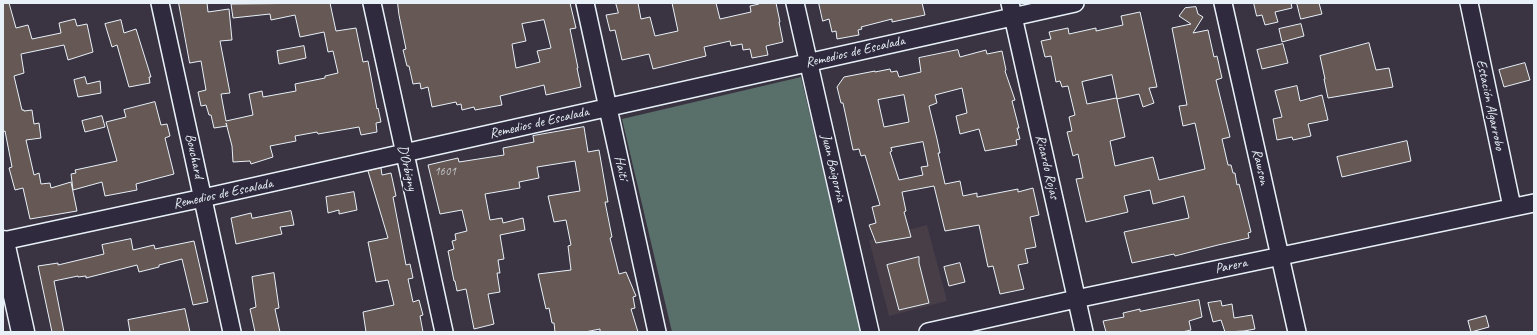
<!DOCTYPE html>
<meta charset="utf-8">
<style>
body{margin:0}
#map{position:relative;width:1537px;height:335px;overflow:hidden;background:#3a3342;font-family:Caveat,sans-serif}
canvas{display:block}
.frame{position:absolute;inset:0;border:4px solid #e8f1f8;pointer-events:none}
</style>
<div id="map">
<canvas width="1537" height="335"></canvas>
<div class="frame"></div>
</div>
<script>
const ctx = document.querySelector('canvas').getContext('2d');
ctx.lineJoin = 'round';
function fill(path, color) {
  ctx.fillStyle = color;
  ctx.fill(path, 'evenodd');
}
function stroke(path, color, width, dash) {
  ctx.strokeStyle = color;
  ctx.lineWidth = width;
  ctx.lineCap = dash ? 'butt' : 'round';
  ctx.setLineDash(dash || []);
  ctx.stroke(path);
}
function write(font, color, halo, rows, align = 'center') {
  ctx.font = font + ' Caveat,sans-serif';
  ctx.lineWidth = 4;
  ctx.setLineDash([]);
  ctx.textBaseline = 'middle';
  ctx.strokeStyle = halo;
  ctx.fillStyle = color;
  for (const [text, x, y, turn = 0] of rows) {
    ctx.save();
    ctx.translate(x, y);
    ctx.rotate((+turn || 0) * Math.PI / 180);
    ctx.textAlign = isNaN(turn) ? turn : align;
    if (halo) ctx.strokeText(text, 0, 0);
    ctx.fillText(text, 0, 0);
    ctx.restore();
  }
}
fill(new Path2D(`
 M927,225L947,301L889,316L869,240Z`), '#473e48');
fill(new Path2D(`
 M801,77L861,332H672L622,119Z`), '#596f6a');
const building = new Path2D(`
 M3,3H9L16,28L28,25L32,39L61,33L59,23L75,19L77,26L87,24L93,52L68,60L64,45L21,54L24,73L14,76L22,110H24V111L32,110L34,124L39,123L41,138L26,140L34,175L39,173L41,184L50,183L51,188L71,182L77,211L30,219L23,188L15,190L9,168L12,167L5,131L3,132Z
 M179,3H207L208,12L229,9L232,40L220,41L230,93L221,94L226,121L253,115L249,94L262,91L263,97L296,91L295,84L325,78V76L338,73L333,51L328,52L324,32L300,37L295,15L271,20L270,14L233,18L231,4L330,3L336,31L356,28L363,62L368,61L377,109L378,108L381,122L376,123L377,132L361,135L359,127L318,134L317,132L295,136L296,141L270,146L273,157L251,164L250,161L233,162L232,146L226,123L227,126L214,128L211,115H209L206,105L201,106L198,92L206,90L201,61L190,63Z
 M398,3H570L576,28L570,29L578,68H577L581,87L546,95L544,85L500,96L502,105L475,110L474,107L462,110L461,104L457,105L456,102L432,107L428,87L421,89L420,83L413,84L409,66H407L403,50L406,49L399,15ZM544,20L551,48L537,51L540,62L516,68L512,44L526,41L522,24Z
 M616,3H638L641,19L650,17L655,36L678,31L672,3H716L720,19L751,12L750,6L759,4L758,3H776L780,22H779L783,42L766,46L768,55L752,58L750,49L743,50L742,44L731,46L730,41L704,47L706,56L653,69L649,54L622,60L615,30L610,31L606,15L618,13Z
 M819,3H922L925,15L892,22V19L861,27L862,29L858,30L859,35L837,39L836,31L832,32L829,19L823,21Z
 M1254,3H1291L1292,8L1275,12L1278,22L1265,25L1262,15L1257,16Z
 M1297,3H1319L1322,14L1301,19Z
 M1196,7L1198,14L1203,17L1193,33L1208,30L1214,57L1217,56L1222,78L1216,80L1230,137L1222,139L1228,165H1231L1233,173H1235L1237,185L1239,184L1251,232L1248,233L1249,238L1218,245L1175,256L1174,254L1132,263L1124,232L1189,218L1184,196L1153,204L1150,190L1124,196L1128,212L1086,222L1076,179L1083,178L1078,154L1073,156L1067,132L1072,131L1069,117L1075,115L1068,86L1062,87L1060,81L1056,82L1051,56L1045,57L1041,41L1051,39L1049,32L1068,28L1069,34L1096,28V31L1123,25L1121,16L1140,12L1157,87L1149,88L1154,103L1143,107L1139,94L1117,99L1125,137L1110,141L1115,166L1153,157L1159,180L1205,169L1195,123L1183,126L1179,106L1187,105L1172,28L1191,24L1179,16L1185,8ZM1112,75L1117,99L1116,98L1087,104L1082,82Z
 M121,20L124,33L136,29L151,77H149L150,83L129,87L117,45L112,47L105,24Z
 M1301,24L1304,36L1282,42L1279,29Z
 M1369,43L1376,70L1389,68L1393,87L1328,98L1324,79H1325L1320,56Z
 M1283,44L1288,63L1262,69L1257,50Z
 M304,46L306,58L279,64L277,51Z
 M958,50L960,57L986,50L987,54L1002,51L1006,70L1005,71L1015,100L1012,101L1019,128H1017L1020,139L1016,140L1017,145L985,151L979,129L960,134L956,116L967,113L962,88L935,95L937,103L929,106L937,139L940,153H938L945,184L960,181L963,196L977,193V197L1018,189V192L1033,188L1039,215L1030,217L1036,247L1025,249L1028,263L1018,265L1024,289L1000,294L993,266L988,267L979,225L945,231L934,186L902,192L906,211L904,212L911,237L876,243L869,225L876,223L872,207L880,205L865,155L861,156L859,149L853,150L843,103H841L837,87L844,77L875,71V72L890,69L891,72L897,71L899,77L921,72L919,58ZM904,95L909,122L884,127L878,100ZM923,142L928,166L921,167L923,175L899,180L890,152L892,151L891,148Z
 M1525,63L1530,80L1504,87L1499,70Z
 M85,77L87,84L100,81L101,93L78,97L74,80Z
 M1297,86L1300,101L1322,95L1328,120L1308,124L1311,136L1293,140L1292,137L1277,140L1273,119L1282,117L1275,91Z
 M155,102L161,125L167,124L170,136L165,138L174,174L136,184L137,190L105,196L102,182L73,190L71,174L76,173L75,170L117,161L106,122L126,117L124,110Z
 M102,116L105,127L85,132L82,121Z
 M584,127L588,152L599,150L608,202H605L612,237L610,238L619,274L626,272L636,296L633,297L635,308L631,309L638,332H600V329L585,332H555L554,323H552L549,308L546,309L538,274L571,270L568,246L571,245L566,220L554,222L548,196L580,191L575,161L537,167L539,178L519,182L520,188L485,194L490,220L502,218L503,223L523,218L525,230L500,235L504,259L498,260L500,273H497L500,292L488,294L494,324L474,329L466,289L457,291L455,281H454L448,251L454,249L452,241L456,240L455,234L467,231L462,210L440,214L428,165L458,158L459,162L504,155L503,148L534,142L533,136Z
 M1407,141L1411,161L1342,177L1337,157Z
 M381,168L382,175L391,173L396,196L393,197L406,265L410,264L413,278L408,279L413,302L419,300L423,315L420,316L423,332H366L363,312L394,305L388,280L376,282L368,242L388,238L368,171Z
 M354,192L357,210L339,214V210L328,213L326,197Z
 M291,211L294,225L280,227L282,234L236,244L231,218L251,213L252,218Z
 M131,239L133,250L154,245L155,249L194,241L208,302L193,305L182,259L159,265V267L139,272L137,265L86,278V276L78,277V276L54,281L64,332H52L38,266L58,263V265L104,254L102,245Z
 M919,257V263L929,303L899,310L887,265Z
 M960,263L965,282L949,286L944,267Z
 M274,273L279,308L275,309L280,332H255L250,309L256,307L252,277Z
 M1199,300L1202,317L1189,321L1191,330L1182,332H1106L1103,321L1124,317L1123,313L1140,309V311Z
 M1221,301L1222,306L1232,304L1234,318L1252,315L1255,329L1244,331L1225,332L1221,320L1213,322L1208,303Z
 M185,309L190,332H130L128,320Z
 M1486,316L1489,327L1471,332L1468,321Z`);
fill(building, '#665955');
stroke(building, '#e8f1f8', 1);
const street = new Path2D(`
 M160,3L232,332
 M372,3L444,332
 M585,3L657,332
 M795,3L870,332
 M1010,3L1084,332
 M1223,3L1297,332
 M1469,3L1512,207
 M3,241L203,198L1075,3
 M928,332L1076,299L1534,203`);
const secondary = new Path2D(`
 M3,242L23,332`);
stroke(street, '#e8f1f8', 20);
stroke(secondary, '#e8f1f8', 25);
stroke(street, '#2f2a3d', 17);
stroke(secondary, '#2f2a3d', 22);
write('12px', '#c8cbcf', null, [
 ["1601",445,172]
]);
write('14px', '#e8f1f8', '#2f2a3d', [
 ["Remedios de Escalada",855,52,-13],
 ["Estación Algarrobo",1490,105,78],
 ["Remedios de Escalada",539,123,-13],
 ["Bouchard",194,156,78],
 ["Ricardo Rojas",1047,167,77],
 ["Rawson",1260,167,77],
 ["D'Orbigny",407,168,77],
 ["Haití",621,168,78],
 ["Juan Baigorria",833,168,77],
 ["Remedios de Escalada",223,194,-12],
 ["Parera",1231,266,-12]
]);
</script>
